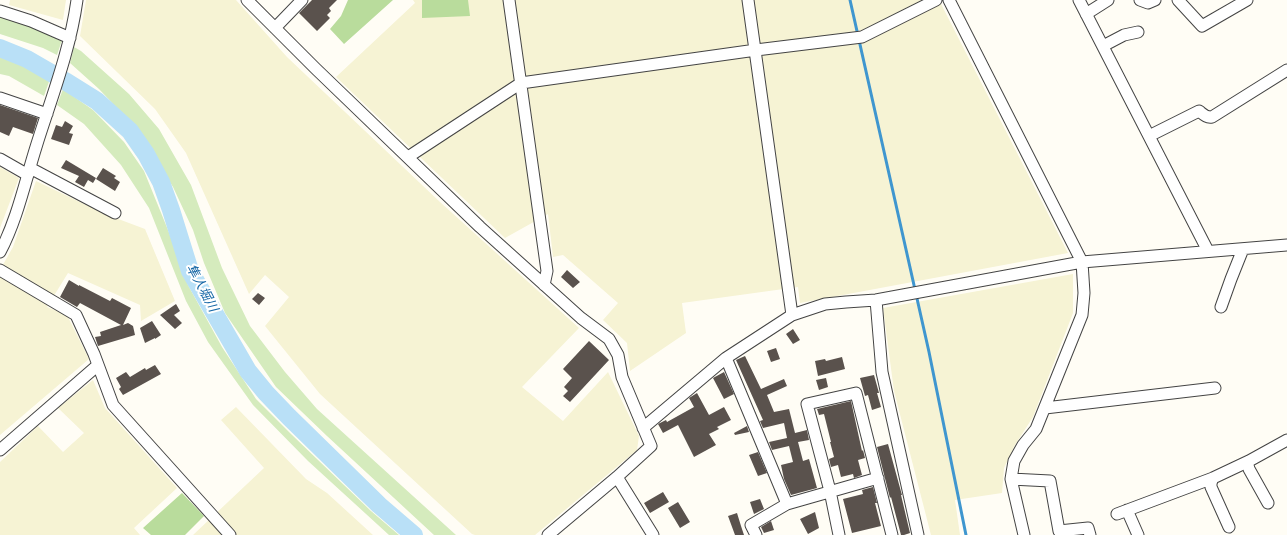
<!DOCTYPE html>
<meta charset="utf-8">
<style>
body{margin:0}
canvas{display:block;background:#fffdf5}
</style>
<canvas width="1287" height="535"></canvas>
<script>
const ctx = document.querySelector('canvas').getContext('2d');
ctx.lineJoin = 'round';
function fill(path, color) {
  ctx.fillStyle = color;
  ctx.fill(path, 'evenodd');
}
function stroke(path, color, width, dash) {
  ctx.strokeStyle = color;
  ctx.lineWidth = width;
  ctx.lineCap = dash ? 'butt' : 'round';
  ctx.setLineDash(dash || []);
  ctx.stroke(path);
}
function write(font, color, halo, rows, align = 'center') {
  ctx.font = font + ' "Crimson Pro","Noto Sans JP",serif';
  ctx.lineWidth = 4;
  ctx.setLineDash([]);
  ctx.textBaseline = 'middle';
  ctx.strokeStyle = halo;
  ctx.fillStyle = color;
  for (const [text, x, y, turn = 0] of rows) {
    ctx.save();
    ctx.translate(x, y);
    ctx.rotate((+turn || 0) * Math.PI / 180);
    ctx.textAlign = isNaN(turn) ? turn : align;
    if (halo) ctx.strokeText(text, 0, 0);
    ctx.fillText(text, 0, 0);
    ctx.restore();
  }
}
fill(new Path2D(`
 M10,0H66L63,20L9,5Z
 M86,0H236L287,57L440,202L579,328L522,387L563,421L608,372L639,436L637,450L535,535H475L472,534L320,394L265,326L289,297L265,275L249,294L186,153L155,109L80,36Z
 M413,0H939L1068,253L800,303L798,287L682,303L686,333L630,371L627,343L603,320L618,303L563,255L553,257L548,214L505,238L336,77L415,3Z
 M0,167L19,178L0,228Z
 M36,181L105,214L145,229L175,301L141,321L140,305L68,273L47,307L67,315L89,359L0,435V270L13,247Z
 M1073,274V313L1033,417L1015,445L1004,468L1002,493L955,500L960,535H931L894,391L883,308Z
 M93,380L105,408L177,488L134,528L140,535H0V462L38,426L63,452L84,433L58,408Z
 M236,407L306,479L327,493L373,535H193L264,468L221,420Z`), '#f6f3d4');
fill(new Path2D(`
 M0,15L40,30L62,40L57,55L43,48L0,34Z
 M74,47L81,51L129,94L159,129L191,185L222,268L250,326L285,372L317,409L456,535H434L327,436L276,387L225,313L204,263L193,230L173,187L135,127L99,89L70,63Z
 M0,54L9,57L50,79L44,96L9,76L0,74Z
 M63,89L93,110L124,142L144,171L168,230L188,285L222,347L256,399L291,434L371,511L399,535H389L308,461L253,405L208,342L186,301L149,208L121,165L84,124L57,105Z`), '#d5ebbd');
fill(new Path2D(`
 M348,0H393L344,44L330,29L341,16Z
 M422,0H468L470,16L422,18Z
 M182,493L204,516L185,535H151L143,528Z`), '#b9dc9c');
stroke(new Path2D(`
 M850,0L929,352L966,535`), '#3f96cf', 3);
stroke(new Path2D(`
 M0,48L27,59L65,81L97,101L130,131L146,154L161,182L171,210L190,271L248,371L266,393L289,417L379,505L414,535`), '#b9e0f7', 18);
fill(new Path2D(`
 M312,0H337L329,8L331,11L327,15L330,18L317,31L299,13Z
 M0,105L38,118L33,134L13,127L9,136L0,132Z
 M65,121L73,126L69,133L73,134L69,145L51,139L56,125L62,127Z
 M66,160L96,178L93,183L88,180L84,187L75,182L79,176L61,168Z
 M103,168L116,176L114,178L120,182L115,191L96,179Z
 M567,270L580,282L573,288L561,277Z
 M69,280L79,286V285L110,301L112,298L131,308L123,325L128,323L133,326L135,335L98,346L95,337L101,336L100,332L121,325L80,303L77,307L60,297Z
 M258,293L265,298L259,305L252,299Z
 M176,304L180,311L174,315L182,323L175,329L160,315Z
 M152,321L161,335L155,339V338L145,343L140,328Z
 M793,329L800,340L793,344L786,334Z
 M589,341L609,360L570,402L563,396L568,391L564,387L572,378L563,369Z
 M776,348L780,359L771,362L767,351Z
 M745,356L761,389L784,379L787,386L767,395L774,412L789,409L795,433L807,430L809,440L798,442L803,461L809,459L817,488L791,495L784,479L781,465L793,462L789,446L772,450L769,442L787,438L784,423L763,428L760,421L763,420L736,360Z
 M842,357L845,369L818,376L815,361L825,359L826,361Z
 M155,365L161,374L123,395L119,389L121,387L116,378L126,372L130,377L145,368L146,370Z
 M724,372L734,394L724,399L713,378Z
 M874,375L879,393H877L881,407L872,410L868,395L865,396L860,378Z
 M826,378L828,387L819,390L816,380Z
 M697,393L709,415L724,407L731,420L717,427L719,429L709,434L716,445L694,457L678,425L663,433L658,424L666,420L667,422L694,407L689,398Z
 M851,401L862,451L863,450L865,458L858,460L862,475L854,478L853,474L841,477L838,465L831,467L829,459L834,457L830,442H831L824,414L819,415L817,409Z
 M747,426L749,432L735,435L734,433Z
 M888,444L900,488L902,495H901L910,533L904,535H901L891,497L890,498L877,447Z
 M758,452L767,473L758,476L749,455Z
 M873,487L877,503H875L881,526L852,533L843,499L863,494L862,490Z
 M663,492L669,502L650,513L644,503Z
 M760,499L764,509L754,514L750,502Z
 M678,502L690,522L680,528L668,508Z
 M815,512L819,528L808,534L800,519Z
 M737,513L741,526L744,535H735L728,516Z
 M771,521L774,530L764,533L761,527Z`), '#5a524d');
const minor = new Path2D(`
 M247,0L316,69L480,227L581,318L609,339L618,355L622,377L651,446L617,477L548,535
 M509,0L547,271L544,285
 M748,0L792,315
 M949,0L1082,262L1084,293L1082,315L1036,429L1023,445L1014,461L1011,479L1024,535
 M1079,0L1208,251
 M1140,0L1148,3L1155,0
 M1178,0L1202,26L1247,0
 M0,11L31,21L70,38
 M1086,14L1108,0
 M275,28L302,0
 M1103,46L1124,35L1138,32
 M0,98L47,114
 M1149,136L1199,111C1203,114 1206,118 1212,117L1287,70
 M408,157L521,83L756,50L862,37L936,0
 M0,159L28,175
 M30,168L115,213
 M0,252C17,220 25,182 36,147C51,99 70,51 77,0
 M0,270L76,315L94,354L113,405L230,535
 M876,300L882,372L918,535
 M1221,307L1231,279L1243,249
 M726,358L787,504L878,478
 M1045,408L1215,388
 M643,428L726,358L792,315L825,304L846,302L876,300L1082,262L1287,245
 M0,450L98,365
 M1249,461L1248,465L1249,469L1268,503
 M617,477L653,535
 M1213,478L1211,483V487L1229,527
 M1011,479L1050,481L1059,531L1088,528L1090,535
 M1127,510L1138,535
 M1117,514L1213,478L1249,461L1287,440
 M756,535L751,525L787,504
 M839,535L830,491L807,404L856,393L892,535`);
stroke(minor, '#444', 13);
stroke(minor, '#fff', 11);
write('italic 13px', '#1768a6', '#fff', [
 ["隼人堀川",202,288,62]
]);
</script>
